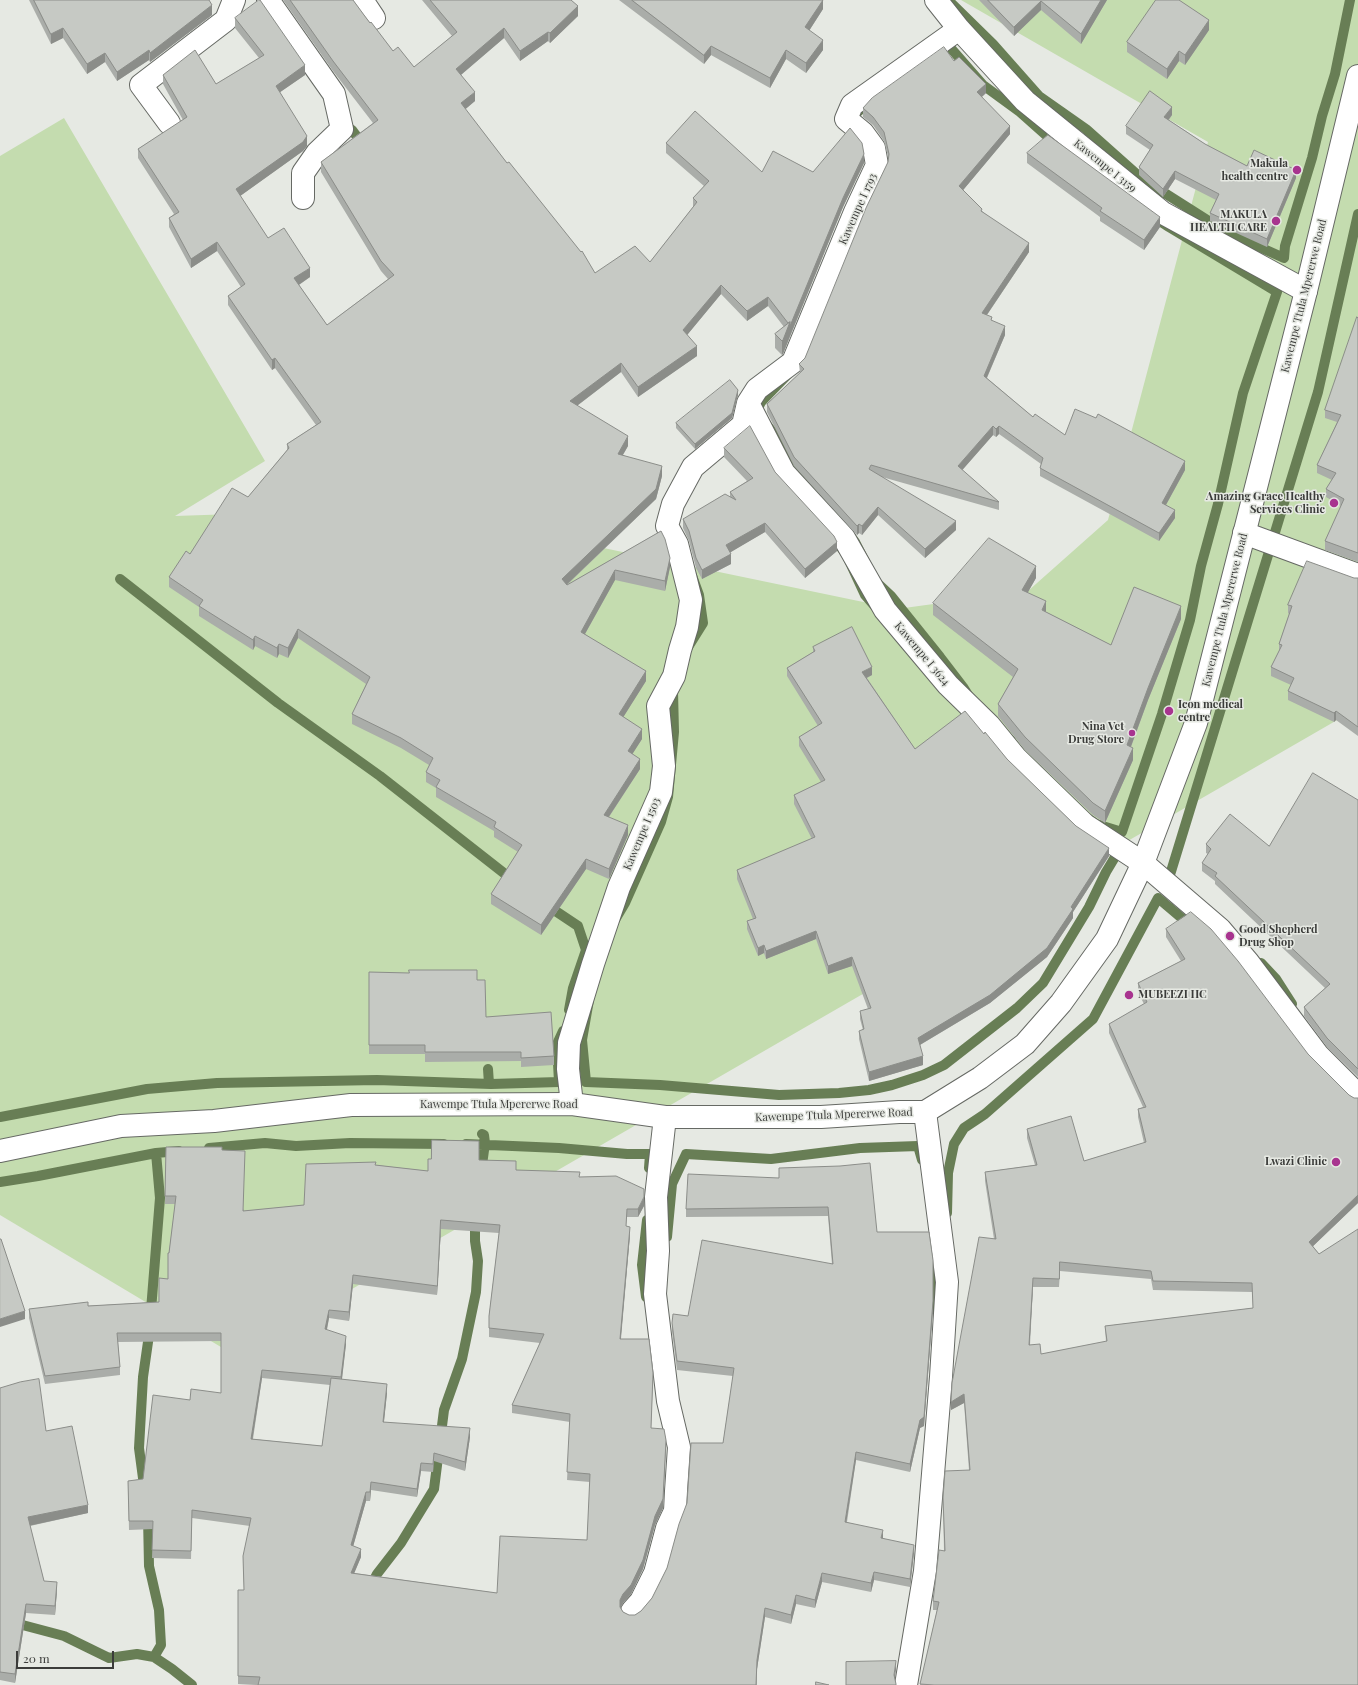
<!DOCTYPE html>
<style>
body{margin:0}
#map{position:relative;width:1358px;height:1685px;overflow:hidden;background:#e6e9e3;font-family:"Playfair Display",serif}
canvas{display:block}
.scale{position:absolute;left:16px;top:1651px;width:98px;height:18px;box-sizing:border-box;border:2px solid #3b3c3a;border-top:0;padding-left:5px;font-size:12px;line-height:14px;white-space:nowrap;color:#3b3c3a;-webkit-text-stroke:3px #e6e9e3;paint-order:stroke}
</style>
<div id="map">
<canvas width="1358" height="1685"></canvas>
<div class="scale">20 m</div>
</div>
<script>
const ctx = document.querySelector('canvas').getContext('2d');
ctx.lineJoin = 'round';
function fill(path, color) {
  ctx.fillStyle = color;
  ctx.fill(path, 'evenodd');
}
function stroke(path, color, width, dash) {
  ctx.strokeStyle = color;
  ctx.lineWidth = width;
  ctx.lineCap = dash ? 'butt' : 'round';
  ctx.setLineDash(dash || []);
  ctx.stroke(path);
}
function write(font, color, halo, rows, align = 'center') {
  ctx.font = font + ' "Playfair Display",serif';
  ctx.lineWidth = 3;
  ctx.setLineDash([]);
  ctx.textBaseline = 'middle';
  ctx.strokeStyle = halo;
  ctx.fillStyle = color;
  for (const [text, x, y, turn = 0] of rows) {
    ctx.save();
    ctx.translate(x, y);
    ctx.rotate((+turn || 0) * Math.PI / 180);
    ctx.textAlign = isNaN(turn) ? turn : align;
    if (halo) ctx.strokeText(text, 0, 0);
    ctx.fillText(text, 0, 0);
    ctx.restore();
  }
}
fill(new Path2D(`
 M961,0H1358V708L236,1356L0,1215V156L64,118L265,461L175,516L411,508L897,609L1028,591L1108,520L1208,142Z`), '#c4dcaf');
stroke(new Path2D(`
 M948,0L993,44L1039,96L1086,129L1141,178L1226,232L1284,258L1285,246L1312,158L1322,116L1335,74L1350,0
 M948,45L983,85L1020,112L1074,160L1128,200L1169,227L1277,292L1243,393L1218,504L1201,566L1190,620L1162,714L1122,832L1096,824L1079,812L1042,775L1022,759L1011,741L976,708L963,687L940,657L891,596L875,581L855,542L829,508L801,467L766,424L758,408L761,402L790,372L818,339L821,324L819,312L832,289L838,271L851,251L852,230L864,200L882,163L879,147L864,129L851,118L895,78Z
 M342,123L352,130L364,146
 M750,430L753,436L758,443L772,467L825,527L846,554L865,595L901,636L933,677L962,704L971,719L988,729L999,741L1005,749L1006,762L1026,781L1038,786L1066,813L1118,852L1106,872L1089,907L1043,983L1017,1008L944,1065L923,1075L892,1085L869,1090L839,1093L779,1095L660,1085L586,1082L582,1040L592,983L606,935L625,903L661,822L668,797L674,732L673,691L683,655L703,623L699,595L687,562L671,527L677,507L700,466L738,436Z
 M120,579L278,703L380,776L514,881
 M1175,882L1169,878L1318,392L1358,214
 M545,904L578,926L586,950L573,988L569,1010
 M1261,963L1276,979L1292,1004
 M488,1069L489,1084
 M0,1117L147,1089L217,1083L377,1080L491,1084L559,1082L557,1044L563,1031
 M466,1144L559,1148L627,1154H650L649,1168
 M209,1148L265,1143L296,1146L350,1143L444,1144
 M481,1172L485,1143L484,1135L482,1134
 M0,1182L38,1176L156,1153L179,1151
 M947,1213L948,1173L954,1144L964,1128L985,1114L1093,1019L1158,898L1191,926
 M667,1237L672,1184L686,1154L771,1159L860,1148L918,1146L922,1160
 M646,1297L642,1265L647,1220
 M935,1310V1260
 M145,1493L139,1448L143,1377L149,1335L160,1198L156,1153
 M148,1517L149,1566L159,1610L161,1645L154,1657
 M370,1588L377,1574L401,1543L434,1489L444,1410L462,1359L476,1292L478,1261L475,1241V1231L479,1219
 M0,1621L15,1623L64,1636L109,1658L137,1654L154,1657L172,1669L192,1685`), '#687e55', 10);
const street = new Path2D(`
 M268,0L334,94L342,129L317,153L303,173V198
 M362,0L374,18
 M936,0L959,29L1025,101L1163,213L1306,291
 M169,123L141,85L226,20L234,0
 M748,403L784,473L844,538L885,610L948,685L989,725L1016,758L1085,825L1143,863L1220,929L1248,962L1318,1055L1358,1095
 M1244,533L1358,575
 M572,1104L568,1069L569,1043L593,964L619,887L661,792L664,766L658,706L674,676L680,650L687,627L691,600L677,544L667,526L673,504L693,467L743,425L748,403L757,389L793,362L855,212L877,165L874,148L863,133L846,119L852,105L959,29
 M632,1611L641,1601L655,1573L667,1528L675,1511L676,1491L679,1447L668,1401L655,1294L658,1251L656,1197L665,1117
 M906,1685L925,1571L941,1377L947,1282L925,1112`);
const secondary = new Path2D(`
 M0,1151L121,1126L214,1121L351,1105L572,1104L665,1117H821L899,1112H925L980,1078L1025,1044L1061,1003L1107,939L1143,863L1196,723L1306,291L1358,76`);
stroke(street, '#666964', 24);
stroke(secondary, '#666964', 24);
stroke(street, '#fff', 22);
stroke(secondary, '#fff', 22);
fill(new Path2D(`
 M29,0H209L212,15L150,62L149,60L117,81L105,62L87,74L63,38L51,44Z
 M283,0H353L364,15L393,51L414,67L452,36L422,0H571L578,16L550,43L548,41L520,61L504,38L461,75L475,101L465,109L507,163L595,273L650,262L693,207V198L704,186L666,153V143L762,172H813L864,163L843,207L783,354L782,355L775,348V334L784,327L768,306L747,321L721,294L687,335L697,356L638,397L621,372L577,406L628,446L623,455L662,476L656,499L567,585L661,531L670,567L665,591L615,580L585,634L646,681L623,717L642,739L632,754L640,769L609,817L628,835L609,879L586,869L541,935L491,904V894L518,852L494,837V831L436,797V788L426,782V772L429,765L401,748L352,724V714L366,684L298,638L288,658L279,654L277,658L255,646L253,650L199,616V607L169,587V577L190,554L248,497L287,450V444L316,425L275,368L272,370L228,305V296L241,287L217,251L191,268L169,227V218L174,214L138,158V149L183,120L163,84V75L216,84L259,58L235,28V18L305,75L280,92L307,146L303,151L240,196L268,238L310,277L299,285L327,325L388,279L381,271L321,172V162L373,123L333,71Z
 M619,0H823V9L809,31L823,50L806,73L786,59L770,88L711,55L704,64Z
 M979,0H1107L1081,44L1041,10L1014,36Z
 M1209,30L1185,65L1179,61L1167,79L1127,52V42Z
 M954,61L986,93L982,97L1010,134L963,190L982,211L1029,252L987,315L1005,335L987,378L1033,417L1065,435L1185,470L1166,505L1175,518L1159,541L1040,476V468L1041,464L999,434L996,437L993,435L962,470L999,502V510L882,477L956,530L925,558L878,515L862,535L859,533L857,535L794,466L767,412V404L800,373L799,364L805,358L888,162L889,160L884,141L873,125L863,117V108Z
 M1172,115L1169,120L1205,144L1247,166L1296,178L1267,247L1210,221V213L1216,200L1175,179L1163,197L1139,175V167L1150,150L1126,134V126Z
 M1027,153L1160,227L1144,250L1100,221V217L1027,163Z
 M1358,318V562L1325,550V541L1341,506L1326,497V489L1332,480L1317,473V465L1337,422L1325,418V410Z
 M738,395L732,418L695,449L676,428V423Z
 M724,448L775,472L837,551L805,578L765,532L730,552L731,564L702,579L696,568L689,541L683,528V519L730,496V492L747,481L724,457Z
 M1036,578L1027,593L1046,612L1111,645L1181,619L1148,700L1131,747L1133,760L1105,823L1093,815L1025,750L998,716V704L1013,677L933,615V603Z
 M1354,578H1358V736L1336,720L1334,722L1288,700V691L1291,685L1271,676V667L1279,651V644L1289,614L1288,613V605Z
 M813,647L872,675L867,678L915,749L984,734L1007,759L1076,826L1109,856L1073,912V918L1047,957L990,1003L920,1045L923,1065L869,1081L859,1039V1031L863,1030L860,1019V1011L868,1009L852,966L828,974L816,939L766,959L764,953L758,956L747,929V921L753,919L737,879V870L812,839L794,804V795L821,782L799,746V737L818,726L787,676V668L813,652Z
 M1358,800V1077L1327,1047L1304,1016V1007L1325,988L1215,884V881L1202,871V863L1208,854L1206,853V844L1269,846Z
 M1166,929L1308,1054L1349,1095L1354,1098H1358V1203L1313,1246L1319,1254L1358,1685H920L937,1610H933V1601L944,1551L943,1498L969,1470L964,1403L951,1410L994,1239L985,1181V1172L1035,1165L1027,1138V1129L1084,1161L1144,1143L1138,1117V1109L1143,1107L1109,1033V1024L1144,1004L1138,992V983L1181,961L1166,937ZM1060,1271L1151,1279L1153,1290L1252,1292L1253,1308L1105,1326L1106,1342L1041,1354L1030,1345L1033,1287H1059Z
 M369,972L477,980L486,1017L554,1056V1065L521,1067V1061L425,1062V1054H369Z
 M166,1147L222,1150L244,1211L304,1205L376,1165L428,1171L479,1160L516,1170L580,1177L644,1206L638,1217H627L626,1226L630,1235L621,1339L653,1381L651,1428L666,1448L663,1508L655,1525L643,1569L631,1594L623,1603L621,1607L623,1612L629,1615H635L641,1611L652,1598L667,1568L723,1443L733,1376L677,1370L672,1331V1323L688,1316L832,1264L828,1216L686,1217V1209L779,1178L877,1232L933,1310L924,1426L920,1428L910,1472L856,1460L847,1522L883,1538L914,1553L910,1587L874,1580L871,1592L822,1582L815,1608L796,1604L791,1624L765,1617L757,1669V1685H256L238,1684V1590H244L243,1556L250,1526L192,1518L191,1559L152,1558L153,1529L129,1530L128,1481L143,1479L190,1400L221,1393V1341L118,1342L120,1367V1375L45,1384L29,1318V1309L159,1302L168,1279L169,1253L175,1204H165ZM441,1229L499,1233L489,1316V1337L540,1343L512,1405V1413L570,1422L567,1480L590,1482L587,1540L497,1593L354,1573L361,1557L353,1546L366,1501H370L371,1490L417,1497L421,1471L433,1472L434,1461L465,1471L470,1437L384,1422L387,1393L342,1380L346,1344L327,1330L329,1318L349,1321L353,1284L437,1295ZM262,1378L330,1385L322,1446L253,1439Z
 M0,1388L46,1431L88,1513L30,1526L44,1581L57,1590L55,1615L26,1613L15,1683L0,1680Z`), '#aaada9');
fill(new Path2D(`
 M823,0V9L805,37V27Z
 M1101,0H1107L1081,44V34Z
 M1041,1V10L1014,36V27Z
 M212,5V15L150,62V53Z
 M578,6V16L550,43V33Z
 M1209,20V30L1185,65V55Z
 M63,28V38L51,44V34Z
 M504,28V38L456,79V69Z
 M548,32V41L520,61V51Z
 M823,40V50L806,73V63Z
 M711,46V55L704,64V55Z
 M149,50V60L117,81V72Z
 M786,50V59L770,88V78Z
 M1179,51V61L1167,79V69Z
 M105,53V62L87,74V64Z
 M305,65V75L276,95V86Z
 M986,84V93L977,101V92Z
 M475,92V101L461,113V103Z
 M1172,107V115L1164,125V117Z
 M1010,126V134L959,195V186Z
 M307,136V146L303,151L236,199V189Z
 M864,154V163L843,207L790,336V326L843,198Z
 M1296,170V178L1267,247V239Z
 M1175,171V179L1163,197V189Z
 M1160,217V227L1144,250V240Z
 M217,242V251L191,268V259Z
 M1029,243V252L982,322V313Z
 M310,268V277L294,288V278Z
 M721,285V294L683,340V330Z
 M768,297V306L747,321V311Z
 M790,322V336L783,354L782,355V341Z
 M1005,326V335L984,384V376Z
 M697,346V356L638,397V387Z
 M275,358V368L272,370V360Z
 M621,363V372L570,411V401Z
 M738,390V395L732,418L695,449V444Z
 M993,426V435L958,475V466Z
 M999,426V434L996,437V429Z
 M628,436V446L618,463V454Z
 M1185,461V470L1162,512V503Z
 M662,466V476L656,499L562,589V579Z
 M878,507V515L862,535V526Z
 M1175,510V518L1159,541V533Z
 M956,521V530L925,558V549Z
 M765,523V532L726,555V545Z
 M859,524V533L857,535V526Z
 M837,542V551L805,578V569Z
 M731,554V564L702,579V570Z
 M670,558V567L665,591V581Z
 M1036,566V578L1022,603V590Z
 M615,570V580L581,641V632Z
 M1046,601V613L1042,610Z
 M1181,606V619L1148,700L1127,757V745L1148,688Z
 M298,629V638L288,658V648Z
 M255,636V646L253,650V640Z
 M279,644V654L277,658V648Z
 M872,667V675L862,680V672Z
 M646,671V681L619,724V714Z
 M1336,711V720L1334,722V713Z
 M642,729V739L628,761V751Z
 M1133,748V760L1105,823V811Z
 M640,759V769L604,824V815Z
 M628,825V835L609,879V869Z
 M1109,848V856L1073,912V918L1047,957L990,1003L918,1046V1038L1071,907Z
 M586,859V869L541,935V925Z
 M816,931V939L766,959V951Z
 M764,945V953L758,956V948Z
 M852,957V966L828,974V966Z
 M923,1056V1065L869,1081V1072Z
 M1358,1195V1203L1309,1250V1242Z
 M644,1197V1206L638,1217V1209Z
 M441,1220V1229L437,1295V1286Z
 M630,1227V1235L620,1347V1339Z
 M353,1275V1284L349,1321V1312Z
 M1033,1278V1287L1029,1353V1345Z
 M933,1301V1310L924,1426L920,1428L910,1472V1464Z
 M329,1310V1318L325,1338V1329Z
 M25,1311V1319L0,1327V1319Z
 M346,1336V1344L341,1386V1377Z
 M262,1370V1378L251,1448V1439Z
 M387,1384V1393L383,1430V1422Z
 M964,1394V1403L951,1410V1402Z
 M470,1428V1437L465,1471V1462Z
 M666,1440L663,1508L655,1525L643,1569L631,1594L623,1603L620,1609V1600Z
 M856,1452V1460L845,1530V1522Z
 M434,1453V1461L433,1472V1464Z
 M421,1463V1471L417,1497V1489Z
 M371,1482V1490L370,1501V1492Z
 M366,1492V1501L351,1554V1545Z
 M88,1505V1513L28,1526V1517Z
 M883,1530V1538H881Z
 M914,1545V1553L910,1587V1579Z
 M361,1549V1557L351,1581V1573Z
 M874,1572V1580L871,1592V1583Z
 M822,1573V1582L815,1608V1600Z
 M57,1582V1590L55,1615V1606Z
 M796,1595V1604L791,1624V1615Z
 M26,1604V1613L15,1683V1674Z
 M765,1608V1617L757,1669L756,1685L757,1660Z
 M896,1661V1670L894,1683V1675Z`), '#8b8d89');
const building = new Path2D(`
 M34,0H209L212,5L150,53L149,50L117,72L105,53L87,64L63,28L51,34Z
 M259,0H260L305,65L276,86L307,136L303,142L236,189L268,238L284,228L310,268L294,278L327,325L394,275L381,261L321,162L378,120L333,61L290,0H353L364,15L370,23L371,22L393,51L398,47L414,67L457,32L430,0H571L578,6L550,33L548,32L520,51L504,28L456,69L475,92L461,103L507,163L509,162L581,252L582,251L595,273L635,246L650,262L697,202L693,198L709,181L666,143L695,111L762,172L773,151L813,172L850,128L862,143L864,154L843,198L790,326V322L788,323L768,297L747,311L721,285L683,330L697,346L638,387L621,363L570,401L628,436L618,454L662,466L656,489L562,579L567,585L661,531L665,539L670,558L665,581L615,570L581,632L646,671L619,714L642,729L628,751L640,759L604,815L628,825L609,869L586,859L541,925L491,894L522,845L494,827L496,822L436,787L440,780L426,772L433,758L401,738L352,714L370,677L298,629L288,648L279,644L277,648L255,636L253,640L199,606L203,600L169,577L186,551L190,554L232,488L248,497L289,448L287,444L321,422L275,358L272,360L228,296L245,284L217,242L191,259L169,218L179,212L138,149L187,117L163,75L195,50L216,84L264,55L235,18Z
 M632,0H823L805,27L823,40L806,63L786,50L770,78L711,46L704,55Z
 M988,0H1101L1081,34L1041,1L1014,27Z
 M1156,0H1179L1209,20L1185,55L1179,51L1167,69L1127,42Z
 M944,47L954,61L959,57L986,84L977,92L1010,126L959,186L982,209L981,211L1029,243L982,313L992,317L991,320L1005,326L984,376L1033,417L1035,414L1065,435L1075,409L1096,418L1098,414L1185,461L1162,503L1175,510L1159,533L1040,468L1043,458L999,426L996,429L993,426L958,466L999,502L871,465L869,469L956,521L925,549L878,507L862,526L859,524L857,526L794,457L767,404L804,369L799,364L805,358L866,208L888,162L889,154L884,132L873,117L863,108L872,98Z
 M1150,91L1172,107L1164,117L1205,144L1247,166L1254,150L1296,170L1267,239L1210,213L1219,194L1175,171L1163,189L1139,167L1153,145L1126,126Z
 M1048,135L1160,217L1144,240L1100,211L1102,208L1027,153Z
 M1357,317L1358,318V553L1325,541L1344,499L1326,489L1336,473L1317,465L1341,415L1325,410Z
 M790,322L783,340L782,341L775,334Z
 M730,380L738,390L732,413L695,444L676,423Z
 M750,426L775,472L834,536L837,542L805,569L765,523L726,545L731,554L702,570L696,558L689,531L683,519L725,494L736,500L730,492L753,478L724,448Z
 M989,538L1036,566L1022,590L1046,601L1042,610L1111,645L1134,587L1181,606L1148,688L1127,745L1133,748L1105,811L1093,803L1025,737L998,704L1018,669L933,603Z
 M1307,561L1354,578H1358V727L1336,711L1334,713L1288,691L1294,678L1271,667L1282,645L1279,644L1292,606L1288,605Z
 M852,627L872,667L862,672L915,749L965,711L984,734L985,732L1007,759L1076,826L1109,848L1071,907L1073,909L1047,948L990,995L918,1038L923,1056L869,1072L859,1031L864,1029L860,1011L871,1008L852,957L828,966L816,931L766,951L764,945L758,948L747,921L756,918L737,870L815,837L794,795L825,780L799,737L822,723L787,668L815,651L813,647Z
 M1313,773L1358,800V1069L1327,1038L1304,1007L1330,984L1215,876L1217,873L1202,863L1211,849L1206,844L1230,814L1269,846Z
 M1191,912L1211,929L1238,961L1308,1054L1349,1095L1354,1098H1358V1195L1309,1242L1319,1254L1358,1229V1685H934L920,1684L939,1602L933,1601L939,1550L945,1551L943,1498L945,1471L970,1470L964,1394L951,1402L952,1383L979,1237L996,1239L985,1172L1037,1165L1027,1129L1071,1116L1084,1161L1146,1142L1138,1109L1146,1107L1109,1024L1147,1002L1138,983L1185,959L1166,929ZM1060,1262L1151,1271L1153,1281L1252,1283L1253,1308L1105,1326L1107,1341L1041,1354L1040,1344L1029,1345L1033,1278L1059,1279Z
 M409,970H477V980H485L486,1017L551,1012L554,1056L521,1058V1052H425V1045H369V972L409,973Z
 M432,1140L479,1141V1160L516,1161V1170L580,1172L579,1177L616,1176L644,1189V1197L638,1209H627L626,1226L630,1227L620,1339H649L653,1373L651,1428L664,1429L666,1440L663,1499L655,1516L643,1560L631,1585L623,1594L620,1600V1607L623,1612L629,1615H635L641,1611L652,1598L667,1568L679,1524L687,1503L691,1443H723L734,1368L677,1361L672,1323L673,1314L688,1316L702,1240L833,1264L828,1207L686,1209L688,1174L779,1178V1168L840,1166L870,1163L877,1232H929L933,1260V1301L924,1417L920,1420L910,1464L856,1452L845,1522L883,1530L881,1538L914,1545L910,1579L874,1572L871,1583L822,1573L815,1600L796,1595L791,1615L765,1608L757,1660L756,1685H258L260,1677L238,1676V1590H244L243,1556L251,1518L192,1510L191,1551L152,1550L153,1521H129L128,1481L143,1479L153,1395L190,1400L191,1389L221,1393V1333H117L120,1367L45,1376L29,1309L88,1302V1306L159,1302V1278L168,1279V1253H169L176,1196H165L166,1147H222V1150L245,1151L243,1211L304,1205L306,1164L376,1162L375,1165L428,1171V1159H431ZM441,1220L500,1225L489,1316V1328L544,1334L512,1405L570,1414L567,1472L590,1474L587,1540L500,1536L497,1593L351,1573L361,1549L351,1545L366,1492H370L371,1482L417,1489L421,1463L433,1464L434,1453L465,1462L470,1428L383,1422L387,1384L331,1378L322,1446L251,1439L262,1370L341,1377L346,1336L325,1329L329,1310L349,1312L353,1275L437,1286Z
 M0,1239H1L25,1311L0,1319Z
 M39,1379L46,1431L72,1426L88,1505L28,1517L44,1581L57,1582L55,1606L26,1604L15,1674L0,1672V1388L20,1382Z
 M896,1661L894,1675L896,1684V1685H846V1662Z
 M816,1682L829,1685H816Z`);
fill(building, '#c6c9c4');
stroke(building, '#8b8d89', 1);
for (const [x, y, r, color] of [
 [1297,170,5,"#a8348f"],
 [1276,221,5,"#a8348f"],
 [1334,503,5,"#a8348f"],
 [1169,711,5,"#a8348f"],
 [1132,733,4,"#a8348f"],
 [1230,936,5,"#a8348f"],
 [1129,995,5,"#a8348f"],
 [1336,1162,5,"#a8348f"]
]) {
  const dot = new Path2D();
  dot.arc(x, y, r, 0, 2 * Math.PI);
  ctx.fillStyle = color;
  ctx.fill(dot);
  stroke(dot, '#e6e9e3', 1.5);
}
write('bold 11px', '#3b3c3a', '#e6e9e3', [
 ["Makula",1288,164],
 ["health centre",1288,177],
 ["MAKULA",1267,215],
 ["HEALTH CARE",1267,228],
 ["Amazing Grace Healthy",1325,497],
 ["Services Clinic",1325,510],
 ["Icon medical",1178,705,"left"],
 ["centre",1178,718,"left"],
 ["Nina Vet",1124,727],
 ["Drug Store",1124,740],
 ["Good Shepherd",1239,930,"left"],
 ["Drug Shop",1239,943,"left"],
 ["MUBEEZI HC",1138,995,"left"],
 ["Lwazi Clinic",1327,1162]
], 'right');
write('11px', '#3b3c3a', '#e6e9e3', [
 ["Kawempe I 3159",1105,166,39],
 ["Kawempe I 1793",858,209,-66],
 ["Kawempe Ttula Mpererwe Road",1304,296,-76],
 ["Kawempe Ttula Mpererwe Road",1225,610,-76],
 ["Kawempe I 3624",922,654,50],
 ["Kawempe I 1503",642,834,-67],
 ["Kawempe Ttula Mpererwe Road",499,1105],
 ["Kawempe Ttula Mpererwe Road",834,1115,-2]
]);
</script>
